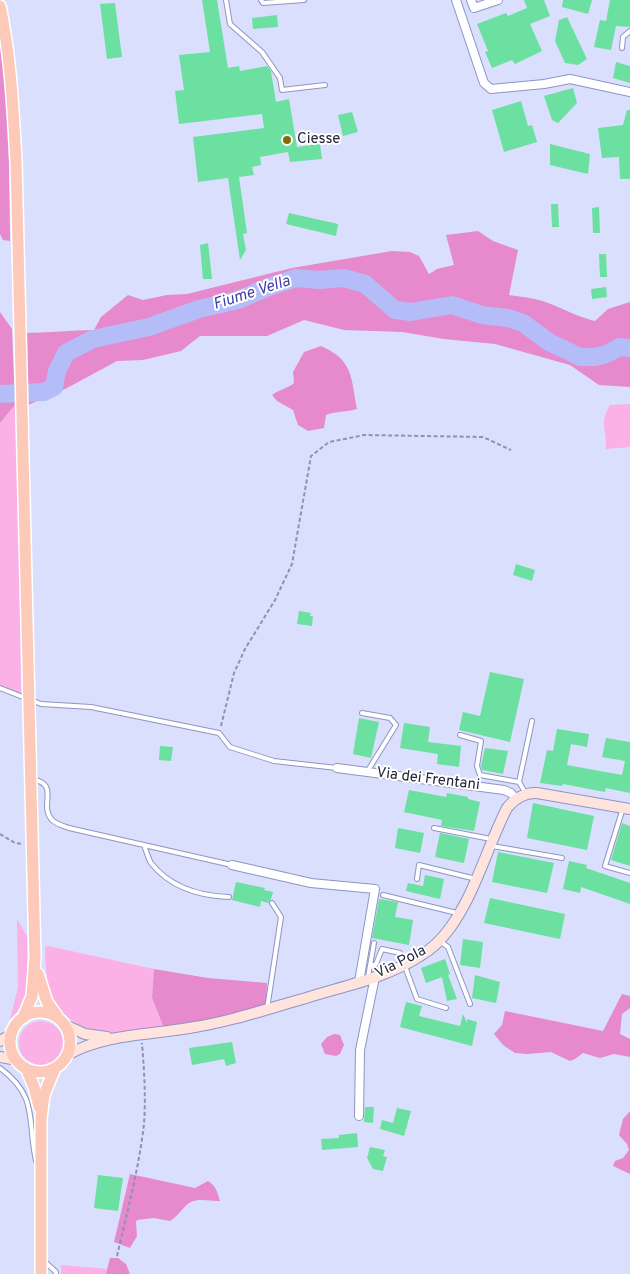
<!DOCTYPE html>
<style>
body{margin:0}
canvas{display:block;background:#d9dffd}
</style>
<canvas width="630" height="1274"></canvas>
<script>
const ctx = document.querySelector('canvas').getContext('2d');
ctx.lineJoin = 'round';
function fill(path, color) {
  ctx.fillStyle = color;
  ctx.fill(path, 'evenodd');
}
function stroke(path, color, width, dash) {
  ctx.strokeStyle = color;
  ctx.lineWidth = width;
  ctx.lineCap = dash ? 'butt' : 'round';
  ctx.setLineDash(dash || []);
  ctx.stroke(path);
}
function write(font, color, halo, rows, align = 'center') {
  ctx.font = font + ' Overpass,sans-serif';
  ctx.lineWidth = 4;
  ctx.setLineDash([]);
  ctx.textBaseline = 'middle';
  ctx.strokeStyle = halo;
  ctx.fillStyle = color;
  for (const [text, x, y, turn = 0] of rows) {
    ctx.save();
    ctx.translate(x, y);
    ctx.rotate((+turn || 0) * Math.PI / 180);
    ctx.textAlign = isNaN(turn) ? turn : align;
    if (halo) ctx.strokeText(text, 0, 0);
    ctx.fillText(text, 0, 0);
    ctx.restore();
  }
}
fill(new Path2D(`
 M630,404V447L606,449C607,430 599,422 610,405Z
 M15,405L19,532L21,697L0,688V423Z
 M17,919L27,936V991L23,1004L10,1020L18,987Z
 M48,946L154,969L152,998L164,1028L104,1034L74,1026L76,1023C46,1005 46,978 45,947Z
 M19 1043a22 22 0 1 1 44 0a22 22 0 1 1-44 0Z
 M61,1265L108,1269L106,1274H61Z`), '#fbb1e6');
fill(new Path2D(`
 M0,43C10,108 9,175 10,241L3,240L0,234Z
 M478,231L493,241L518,250L509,295C523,297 535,298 548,303C564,309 578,317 595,321L608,309L630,302V387L599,385L570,365L495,344L444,339L402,332L344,330L304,320L267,336H200L181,351L143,360L117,361L67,388L28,405L25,333C48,333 71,330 94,330L101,317L128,295L143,300L167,295L187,294L292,268L392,251L410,252L419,256L429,274L437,269L454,265L446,235Z
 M0,312L12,329L15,405L0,423Z
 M321,346C354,360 351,379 357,409C346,412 336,411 326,415L324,428L308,431L298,425L293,410L277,401L272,395C280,389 287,389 294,383L293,372L304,352Z
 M154,969L208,978L267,983L266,1006L230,1017L164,1028L152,998Z
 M622,994L630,996V1008L622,1014L620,1034L630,1039V1057L614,1054L600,1058L583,1053L575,1059L570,1061L551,1052L527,1054L515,1053L503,1045L494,1034L502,1025L505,1011L603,1031Z
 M334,1034L340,1035L344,1045L340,1054L336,1056L325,1054L321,1044L327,1037Z
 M630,1111V1174L613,1166L615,1161L623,1158L629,1150L627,1144L619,1135L623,1119Z
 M130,1174L195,1188L208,1181C216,1186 217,1191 220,1201C211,1201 198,1198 191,1202C184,1205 179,1216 170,1221L154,1218L137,1220L136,1222L137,1236L130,1248L114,1242Z
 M110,1258H118L126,1264L130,1274H106Z`), '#e689cd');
stroke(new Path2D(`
 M0,394L44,392L54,387L57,371L66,353L93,339L149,327L199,309L238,300L266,288L296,278L319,280L344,278L365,284L395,310L411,312L452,305L482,315L508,318L523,323L549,342L580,357H595L606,354L620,347L630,348`), '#b4bdf8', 18);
fill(new Path2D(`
 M202,0H217L228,68L239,66L240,71L267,66L271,71L276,102L289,99L297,147L320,144L322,159L290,162L288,152L260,157L261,165L252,167L254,175L239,177L247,233L243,234L246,250L240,260L228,178L198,182L193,137L264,128L262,114L179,124L175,91L184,90L179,55L210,52Z
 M524,0H544L550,16L530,24L542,51L515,64L512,60L492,68L485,52L488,51L477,24L506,13L508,16L527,8Z
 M563,0H592L588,14L562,7Z
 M610,0H630V27L616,26L611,50L594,47L600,20L606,21Z
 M115,3L122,57L107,59L100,4Z
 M277,15L278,27L253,29L252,18Z
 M567,17L587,59L578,65L565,63L555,41L559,20Z
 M616,62L630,66V83L613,78Z
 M573,88L577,103L558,123L552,120L544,96Z
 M521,101L528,126L532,125L537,142L504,152L492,110Z
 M627,110H630V179H620L619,157L602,158L598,128L623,125Z
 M352,112L358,132L343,136L338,115Z
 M550,144L590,154L588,174L550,165Z
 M551,204H558L559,227H552Z
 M599,207L600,233H593L592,208Z
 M289,213L338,224L336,236L286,224Z
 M208,243L212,279H203L200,245Z
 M599,254H606L607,277H600Z
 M606,287L607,297L592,299L591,289Z
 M516,564L535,570L532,581L513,575Z
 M299,611L311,613L310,616H313L312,626L297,624Z
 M490,672L524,679L510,742L459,730L463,712L480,716Z
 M359,718L379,722L371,758L353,754Z
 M404,723L430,727L428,742L461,746L459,767L437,764L438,754L400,748Z
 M557,729L589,734L587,747L571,744L567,765L622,775L625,761L602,757L606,738L630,742V793L606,788L605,792L563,784L562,786L540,783L547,750L553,751Z
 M160,746L173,747L171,761L159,760Z
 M485,748L508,751L503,774L482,770L481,766Z
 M409,790L446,797L447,793L468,797V799L480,802L474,831L441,826L442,820L404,812Z
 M533,803L594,816L587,850L527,838Z
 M622,823L630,826V866L611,860Z
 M398,828L424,833L420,853L395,848Z
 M440,833L469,839L464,863L435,857Z
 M498,852L554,863L547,893L492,882Z
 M569,861L587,865L586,868L630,883V904L581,887L580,893L563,889Z
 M425,875L444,879L440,899L406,891L408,883L423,886Z
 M236,882L265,888L264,890L273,892L271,899L268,903L261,901L260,907L232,900Z
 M490,898L565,914L560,939L484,923Z
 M379,899L398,902L395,917L413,920L409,945L372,938Z
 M463,939L483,942L480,968L460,965Z
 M445,959L450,974L448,975L457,999L447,1001L442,977L426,983L421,968Z
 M475,975L500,982L496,1003L472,998Z
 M406,1002L422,1006L419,1016L460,1026L463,1014L467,1023V1019L477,1022L472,1046L400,1027Z
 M232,1042L236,1063L226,1066L224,1059L192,1065L189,1048Z
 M365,1107H374L373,1123L364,1122Z
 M397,1108L411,1111L404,1136L380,1129L382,1120L393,1123Z
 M357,1133L358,1147L322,1150L321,1139L339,1138V1135Z
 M370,1147L385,1150L383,1156L387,1157L383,1171L373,1169L367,1158Z
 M98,1175L123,1178L118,1211L94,1208Z`), '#6be0a0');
const lane = new Path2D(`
 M226,0L230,24L262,52L280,78L282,90L325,85
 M261,0L263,3L304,0
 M622,48L623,37L630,31
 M0,688L41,704L91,707L219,733L230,747L274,761L337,768
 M362,713L390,718L396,725L367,772
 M460,735L481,741L477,766L480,775L519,782
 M32,779C61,785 38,804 52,820C56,824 64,826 69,828L232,865
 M525,792L519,782L532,721
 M623,808L605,866L630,873
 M434,828L491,839
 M144,845C146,850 148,858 151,863C170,887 200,896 229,897
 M492,846L562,858
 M417,879L419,865L476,879
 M383,895L457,913
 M441,942L448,947L470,1004
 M371,966L376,964L382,949L400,953L417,999L446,1008
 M368,977L374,943
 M267,1009L281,917L272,903
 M0,1068C39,1097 27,1120 36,1161
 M44,1261L56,1272V1274`);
const street = new Path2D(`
 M456,0L484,83L491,89L544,84L570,79L630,92
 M471,0L474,8L498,0
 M337,768L504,790L511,793L516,799
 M232,865L311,883L375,889L359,982
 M359,1116L360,1050L375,977`);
const secondary = new Path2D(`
 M65,1025L85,1034L107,1037
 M0,1041L12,1034
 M67,1055C104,1034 148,1035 189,1028C229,1022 267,1009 306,998C344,986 386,978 420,956C432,949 442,939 450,928C476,892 487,847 507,808C514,799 525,792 537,793L630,809
 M0,1057L17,1060`);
const primary = new Path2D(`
 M0,6C11,58 13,109 16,161L35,958L32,996L23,1018
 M38,974L47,1002L57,1016
 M10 1042a30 30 0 1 1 60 0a30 30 0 1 1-60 0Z
 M26,1068L34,1087L39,1107
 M41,1274V1118L44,1095L55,1068`);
stroke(lane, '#8e95c5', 6);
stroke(street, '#8e95c5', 10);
stroke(secondary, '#8e95c5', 12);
stroke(primary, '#fff', 14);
stroke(new Path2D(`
 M221,726L234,673L245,649L275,600L292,564L311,456L329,442L364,435L483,437L511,450
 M0,834L15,843L22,844
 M117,1256C127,1212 139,1168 144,1124C146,1097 144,1069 142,1043`), '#8e92ac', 2, [4, 2.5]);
stroke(lane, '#fff', 4);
stroke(street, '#fff', 8);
stroke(secondary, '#fee4dc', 10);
stroke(primary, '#fdc9b9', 11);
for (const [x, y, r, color] of [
 [287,140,5,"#806e0b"]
]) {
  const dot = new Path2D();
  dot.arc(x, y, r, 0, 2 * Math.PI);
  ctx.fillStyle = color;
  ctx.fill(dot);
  stroke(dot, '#fff', 2);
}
write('15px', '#232539', '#fff', [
 ["Ciesse",297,140]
], 'left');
write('15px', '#232539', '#fff', [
 ["Via dei Frentani",428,780,7],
 ["Via Pola",401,963,-27]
]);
write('italic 16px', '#3f3dab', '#fff', [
 ["Fiume Vella",252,294,-18]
]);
</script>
